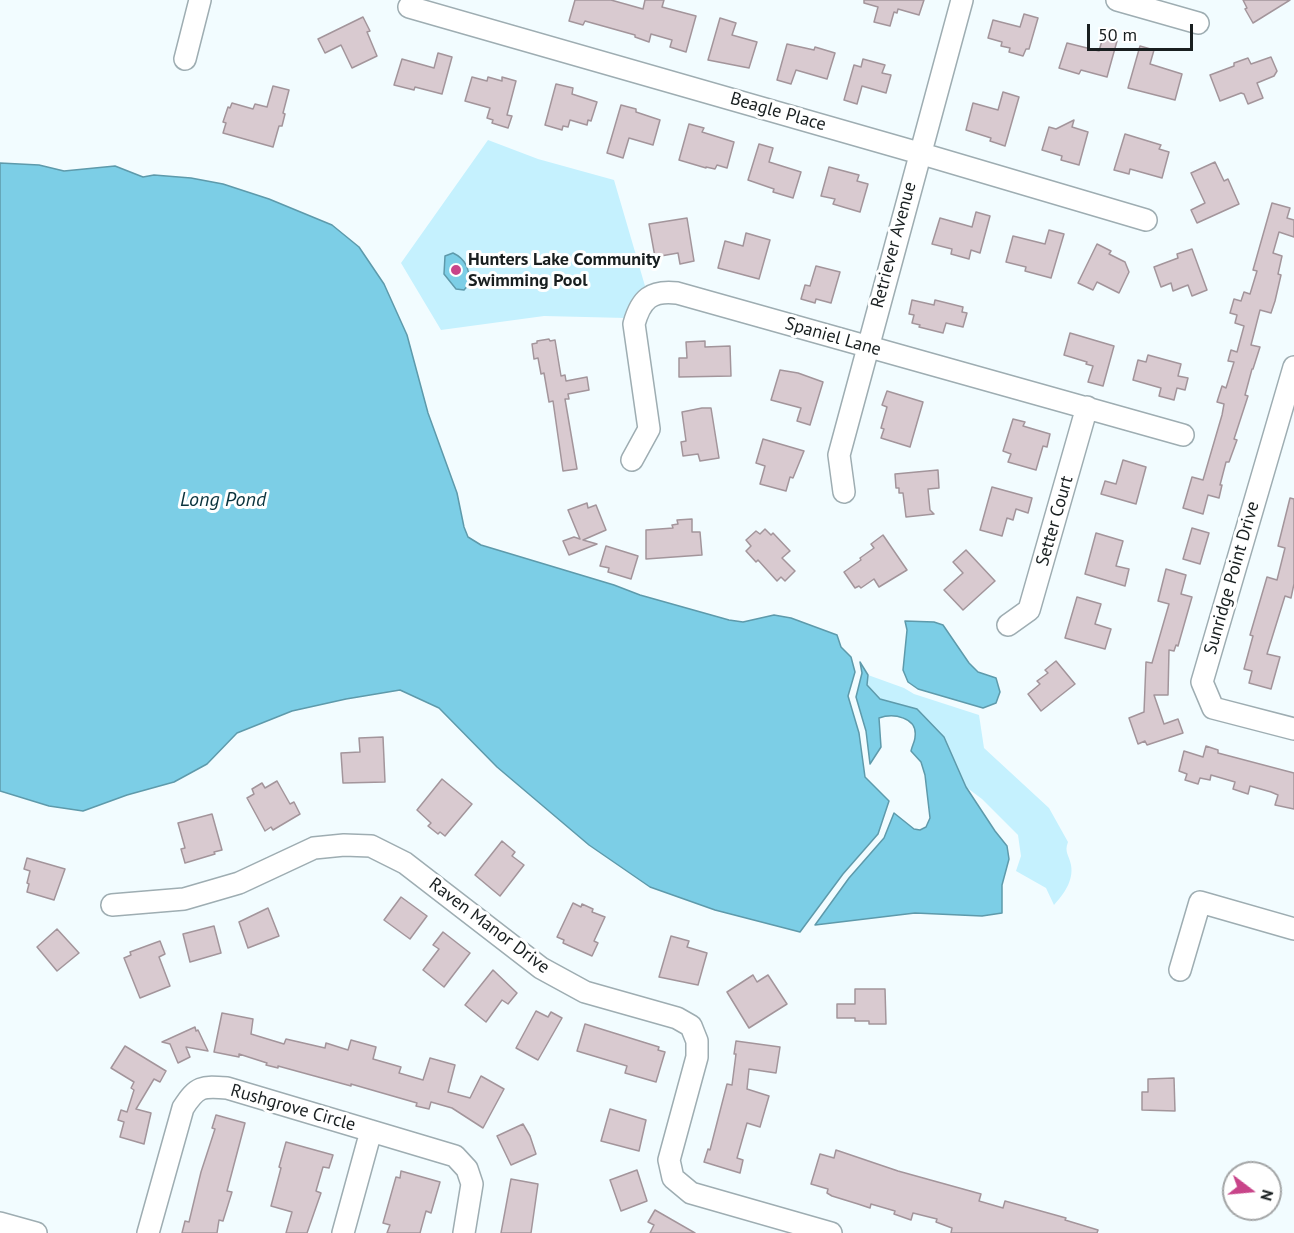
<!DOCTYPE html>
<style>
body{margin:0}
#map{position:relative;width:1294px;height:1233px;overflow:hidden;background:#f2fcff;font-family:"PT Sans",sans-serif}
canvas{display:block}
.north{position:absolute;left:1222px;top:1161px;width:60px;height:60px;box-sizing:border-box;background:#fff;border:2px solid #a3a5a6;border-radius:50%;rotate:106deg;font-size:16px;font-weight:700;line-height:24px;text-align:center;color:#191f20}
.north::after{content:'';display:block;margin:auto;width:21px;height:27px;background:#c84489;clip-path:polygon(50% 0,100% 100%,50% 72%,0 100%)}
.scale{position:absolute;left:1087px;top:24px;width:106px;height:27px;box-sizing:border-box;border:3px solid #191f20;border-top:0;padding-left:8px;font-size:18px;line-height:21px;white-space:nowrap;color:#191f20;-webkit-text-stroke:4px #fff;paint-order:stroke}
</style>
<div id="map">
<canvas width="1294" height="1233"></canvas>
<div class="north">N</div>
<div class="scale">50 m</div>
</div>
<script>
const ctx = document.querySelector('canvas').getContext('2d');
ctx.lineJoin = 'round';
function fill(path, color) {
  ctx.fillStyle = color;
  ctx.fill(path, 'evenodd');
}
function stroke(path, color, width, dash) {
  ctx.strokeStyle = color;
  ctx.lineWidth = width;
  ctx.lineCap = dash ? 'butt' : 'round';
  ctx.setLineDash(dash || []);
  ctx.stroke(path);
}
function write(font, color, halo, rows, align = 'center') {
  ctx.font = font + ' "PT Sans",sans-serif';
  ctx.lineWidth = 6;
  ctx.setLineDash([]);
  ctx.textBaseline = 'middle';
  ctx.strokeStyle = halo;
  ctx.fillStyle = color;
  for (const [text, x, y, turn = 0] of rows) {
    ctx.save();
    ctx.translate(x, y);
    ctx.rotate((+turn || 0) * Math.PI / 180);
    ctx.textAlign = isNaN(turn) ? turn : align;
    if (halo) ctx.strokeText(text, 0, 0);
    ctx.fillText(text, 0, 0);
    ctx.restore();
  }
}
fill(new Path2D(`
 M488,140L538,159L614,180L645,286L626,318L544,316L441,330L401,263Z
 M868,675L904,688L914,694L979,715L984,748L1049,808L1068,842C1064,852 1069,855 1071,865C1074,881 1063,895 1054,905L1046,888L1016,871L1021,856L1018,835L982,799L966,787L944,737L917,709L880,699L867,685Z`), '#c5f1fe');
const water = new Path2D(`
 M0,163L39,165L64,171L115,166L143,177L154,175L191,178L223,184L269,199L332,225L359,247L384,284L407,335L428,413L457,493L464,527L468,537L481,545L614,585L640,595L729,620L743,622L774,615L791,618L837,635L841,647L851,657L855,672L848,696L859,733L865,777L889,801L878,834L843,874L800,932L715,910L650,887L589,845L497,767L439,708L400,690L346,699L292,711L237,733L207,764L174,782L127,795L83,811L49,806L0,791Z
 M453,253C466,259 469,269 470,283L464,290L456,289L444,274L445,256Z
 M905,621L934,622L943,625L969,663L978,672L996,678L1000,692L996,703L983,708L918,689L908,682L903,670L907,630Z
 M860,662L868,675L867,685L880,699L917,709L944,737L966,787L995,831L1007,846L1009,859L1002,885V913L982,916L915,913L815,925L849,878L884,838L894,813L914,829L920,830L926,827L930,818L925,775L921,762L911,751C912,746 915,741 915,737C918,717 893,713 879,718L881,747L870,764L866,731L856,697L862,673Z`);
fill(water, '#7ccee6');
stroke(water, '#5e9aab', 1.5);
const building = new Path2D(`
 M575,0H611L643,9L645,0H664L662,7L696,16L686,52L670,47L672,40L651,34L649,42L635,37V35L585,21L583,25L569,21Z
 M864,0H924L919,15L898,9L897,13L894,12L890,26L874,22L878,7L864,3Z
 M1243,0H1290L1253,23L1245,9L1247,8Z
 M1024,14L1038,18L1029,49H1026L1023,56L1009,52L1010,48L1001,46L1002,42L988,38L993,20L1020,27Z
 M363,17L370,31L367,32L377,56L352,68L341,45L325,53L318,39Z
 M720,18L736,23L732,35L757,42L749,68L708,60Z
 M1103,37L1117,41L1107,77L1081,70L1079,74L1059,68L1067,43L1099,51Z
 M787,44L814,50L815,47L835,53L827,79L796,70L791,84L777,80Z
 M1140,46L1154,50L1150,64L1182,74L1175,100L1128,88Z
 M438,53L452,57L442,94L415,87L414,90L394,85L402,59L434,68Z
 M1271,57L1277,71L1274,76L1257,83L1263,98L1248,104L1244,94L1241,93L1220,101L1210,75L1234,66V63L1248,58L1251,64Z
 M863,59L885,65L882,73L891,75L886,93L862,86L857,104L844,100L854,65L861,67Z
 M472,77L487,81L488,77L502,81V77L516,81L507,115L512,116L508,128L492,123L493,120L487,118L490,108L465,101Z
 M556,84L573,88L572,94L597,102L591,121L588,120L587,125L570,120L568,127L563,126L562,130L545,125Z
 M273,86L289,90L283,113L285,114L282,126H279L273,147L223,133L226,123L223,122L228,107L230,108L232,103L253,109L255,104L267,107Z
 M1003,92L1019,97L1005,146L990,141L991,138L966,130L973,103L998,110Z
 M621,105L636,109V112L660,120L653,145L629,138L623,158L607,153Z
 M1074,120L1072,127L1088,132L1079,165L1061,160L1062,156L1042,150L1049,127L1056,129Z
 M689,124L704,128L702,132L734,142L727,168L717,165L715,169L706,167V168L679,160Z
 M1125,134L1161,145L1159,149L1169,152L1162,178L1130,169L1129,174L1114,170Z
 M759,144L773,148L769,162L801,172L793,198L773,192L774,189L748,180Z
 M1215,162L1224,181L1228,179L1239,204L1197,223L1191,210L1205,203L1191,173Z
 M829,167L859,175L857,181L868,184L860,212L833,204L835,199L821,196Z
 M1272,203L1290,208L1287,218L1294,220V237L1279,232L1273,253L1282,256L1278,274L1281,275L1275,301L1271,313L1260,310L1251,345L1260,347L1253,369H1252L1245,395L1248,396L1234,439L1237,440L1229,462H1226L1220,485H1222L1219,498L1208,495L1203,514L1183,508L1192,477L1203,480L1222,415L1224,404L1217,402L1222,386L1226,388L1234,362L1228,361L1231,350L1237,352L1244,326L1235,323L1237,315L1230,313L1234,299L1241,301L1244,292L1250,294L1257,271L1253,270Z
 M976,212L990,216L980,253L971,250L969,259L951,254L952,249L932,244L940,218L972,227Z
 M687,218L694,261L680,264L678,253L655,257L649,224Z
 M1049,230L1064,234L1051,278L1025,271L1026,267L1006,262L1013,236L1045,244Z
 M746,233L770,240L759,279L718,268L725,241L743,246Z
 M1097,244L1111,251L1109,254L1125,262L1129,272L1119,293L1097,282L1093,290L1078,283Z
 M1192,249L1207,290L1192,296L1188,285L1173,291L1171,283L1161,287L1154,267L1178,258L1177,254Z
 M816,266L840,272L831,303L816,299L815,303L801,299L805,285L810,286Z
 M912,300L934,305L935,300L963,307L962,312L967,313L963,327L946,323L943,333L919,327L920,325L912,323L914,315L909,314Z
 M1070,333L1114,346L1103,386L1088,382L1093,366L1086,364L1087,362L1064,355Z
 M549,339L550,341L555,340L561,376L565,375L566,381L587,377L589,390L568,394L569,399H565L577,469L563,471L553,401L549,402L544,373L541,374L538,358L534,359L532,344L537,343V341Z
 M705,341V347L730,346L731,376L679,377V358H687L686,342Z
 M1148,355L1181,364L1178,376L1188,378L1185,390L1177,388L1174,400L1159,396L1161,388L1133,380L1138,360L1146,362Z
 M780,370L798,373L823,382L810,425L797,421L801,408L771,400Z
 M887,391L923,402L910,447L881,438L884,429L881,428L887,407L882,405Z
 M702,408H711L719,458L700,461L698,454L683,456L681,442L686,441L682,412Z
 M1013,419L1025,422L1023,426L1050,434L1047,447L1043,446L1036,470L1008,462L1011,454L1003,451Z
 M763,439L804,451L793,478L790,477L786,491L760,484L765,466L756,463Z
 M1123,460L1146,467L1136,504L1101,494L1105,481L1116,484Z
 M938,470L939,488L928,489L930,510L934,514L906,517L903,493H899V488H896L895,474Z
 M992,487L1032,498L1028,513L1016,509L1013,520L1007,518L1002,536L980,530Z
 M1290,498L1294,499V584L1291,598L1285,596L1267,654L1280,657L1271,689L1249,683L1252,671L1244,669L1253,636L1250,635L1267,577L1277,580L1285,548L1278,546Z
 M587,503L588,508L596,505L606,530L583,540L597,544L569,555L563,541L574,537L580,539L568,510Z
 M692,519V532H700L702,555L646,559V530L673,528L672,525L678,524L677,520Z
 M1192,528L1209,533L1200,564L1183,559Z
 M765,529L771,535L773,533L790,551L782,558L795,571L785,581L781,577L777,581L758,560L756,562L746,551L751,546L746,540L756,531L760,534Z
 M1096,533L1123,541L1116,566L1129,569L1125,586L1085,574Z
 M883,535L907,570L879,587L874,579L861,588L859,586L855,588L844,572L861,560L860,558L874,548L871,544Z
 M606,546L638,556L631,579L608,572L609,568L600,566Z
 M966,550L995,581L963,610L944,590L963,573L953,562Z
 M1166,569L1186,575L1181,594L1192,597L1178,646L1176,645L1174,651L1169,650L1168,695H1154L1164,724L1178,719L1183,733L1147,745L1145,741L1138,744L1129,718L1144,712L1146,662L1152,663L1169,604L1158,601Z
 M1077,597L1101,604L1095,624L1111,629L1105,649L1065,638Z
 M1056,661L1075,684L1041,711L1028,694L1040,684L1037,681L1048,673L1045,670Z
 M383,737L385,782L343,783L341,753L360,752L359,738Z
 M1206,746L1218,750V753L1294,773V809L1275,805L1278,795L1271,792L1250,786L1248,794L1233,789L1235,782L1211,775L1210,780L1200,778L1198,784L1185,780L1187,774L1179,771L1184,751L1203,757Z
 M442,779L472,804L445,836L440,832L438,834L428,826L431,823L417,810Z
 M277,781L290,804L294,802L300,814L273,830L271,827L265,831L247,798L254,794L252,789L262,783L265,788Z
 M212,814L222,850L214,852L215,854L185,863L181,849L185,848L178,823Z
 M502,841L515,852L512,856L524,865L500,896L475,875Z
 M27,858L65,869L54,900L27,892L29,884L27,883L30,871L24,869Z
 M401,897L427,916L410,939L384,920Z
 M573,903L581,907L582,904L593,909L592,912L605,917L594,941L598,943L592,956L563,943L564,940L557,937Z
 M268,908L279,936L248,948L239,922Z
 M214,926L221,953L190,962L183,934Z
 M57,929L79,953L57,971L37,947Z
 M443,932L470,953L444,987L423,970L439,949L433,945Z
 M671,936L689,941L687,947L707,953L698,985L659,977Z
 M160,941L165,954L159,957L170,986L140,998L124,958L131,955L130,952Z
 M493,970L517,993L508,1004L502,1000L486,1022L465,1005Z
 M753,975L757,982L768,975L787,1004L749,1028L727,992Z
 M855,989H885L886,1024H869V1021H855V1018H837V1004H855Z
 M536,1011L548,1017L551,1012L562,1018L538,1060L516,1048Z
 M222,1013L253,1019L251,1034L284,1044L286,1039L325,1048L326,1043L348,1050L351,1040L376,1047L373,1059L401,1067L399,1073L423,1080L430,1058L455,1065L448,1092L470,1098L481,1076L504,1089L483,1128L452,1108L431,1102L429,1109L416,1106L417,1103L351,1084V1086L278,1066V1068L266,1065L267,1063L239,1054V1057L214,1052Z
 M585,1024L659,1047L658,1050L665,1052L656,1082L625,1073L627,1066L577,1051Z
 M195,1027L196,1031L198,1030L208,1051L186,1047L190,1057L178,1063L170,1044L162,1042Z
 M736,1041L780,1047L776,1073L749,1069L747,1089L769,1096L760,1127L747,1123L737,1158L743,1160L740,1173L704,1162L708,1149L710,1150L727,1084L732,1085L736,1054H734Z
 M125,1046L166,1071L160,1082L154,1079L136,1109L151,1113L144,1144L120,1137L124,1122L118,1120L121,1110L127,1112L134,1090L131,1088L134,1082L111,1068Z
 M1174,1078L1175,1111L1142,1110V1092H1148V1079Z
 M610,1109L646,1120L639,1151L601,1141Z
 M216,1115L245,1123L227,1191L232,1192L223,1221L219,1220L217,1233H182L185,1221L189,1222L201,1172L215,1129L212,1128Z
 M523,1124L530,1136L536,1154L511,1165L497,1136Z
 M286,1142L333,1155L329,1168L323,1167L316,1191L321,1193L307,1233H286L292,1212L271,1206L281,1168L279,1167Z
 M836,1150L898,1171L981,1194L979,1201L1003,1208L1005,1201L1066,1218L1065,1220L1098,1230L1097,1233H951L952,1228L936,1222L937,1219L913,1213L911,1220L894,1214L895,1211L871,1204L870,1208L858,1204L832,1196L827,1193L828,1189L811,1184L820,1154L834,1158Z
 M637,1170L647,1201L621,1211L610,1180Z
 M401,1171L440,1182L431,1213L426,1211L420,1233H387L390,1225L383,1223L396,1177L400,1178Z
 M511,1179L538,1184L531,1233H501Z
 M655,1210L695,1233H650L654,1225L648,1222Z`);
fill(building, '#d9cad0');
stroke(building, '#a3959b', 1.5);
const minor = new Path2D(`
 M1117,0L1198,23
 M409,7L919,153L1146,220
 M185,59L200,0
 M1294,367L1202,682L1213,708L1294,729
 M632,460L649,429L634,324C641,299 651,290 677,293L1183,435
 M844,492L839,455L962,0
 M1008,625L1029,610L1087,407
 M112,905L184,899L239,883L314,848L344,845L371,846L405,863L541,968L585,992L677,1018L691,1026L697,1041V1057L669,1160L673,1178L691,1193L831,1233
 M1180,970L1200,902L1294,929
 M0,1223L36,1233
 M148,1233L183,1108C197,1086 202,1086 227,1088L455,1156L467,1169L472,1184L464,1233
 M343,1233L371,1131`);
stroke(minor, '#9eadb2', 24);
stroke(minor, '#fff', 21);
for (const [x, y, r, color] of [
 [456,270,6,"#c84489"]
]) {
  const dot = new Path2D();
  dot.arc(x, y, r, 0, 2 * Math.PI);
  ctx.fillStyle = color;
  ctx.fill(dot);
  stroke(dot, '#fff', 2);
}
write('18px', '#191f20', '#fff', [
 ["Beagle Place",778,112,16],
 ["Retriever Avenue",894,245,-75],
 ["Spaniel Lane",833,337,16],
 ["Setter Court",1055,521,-74],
 ["Sunridge Point Drive",1232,578,-74],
 ["Raven Manor Drive",489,926,37],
 ["Rushgrove Circle",293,1108,16]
]);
write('bold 18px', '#191f20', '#fff', [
 ["Hunters Lake Community",468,260],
 ["Swimming Pool",468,281]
], 'left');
write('italic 20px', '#0a333d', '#fff', [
 ["Long Pond",223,500]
]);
</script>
